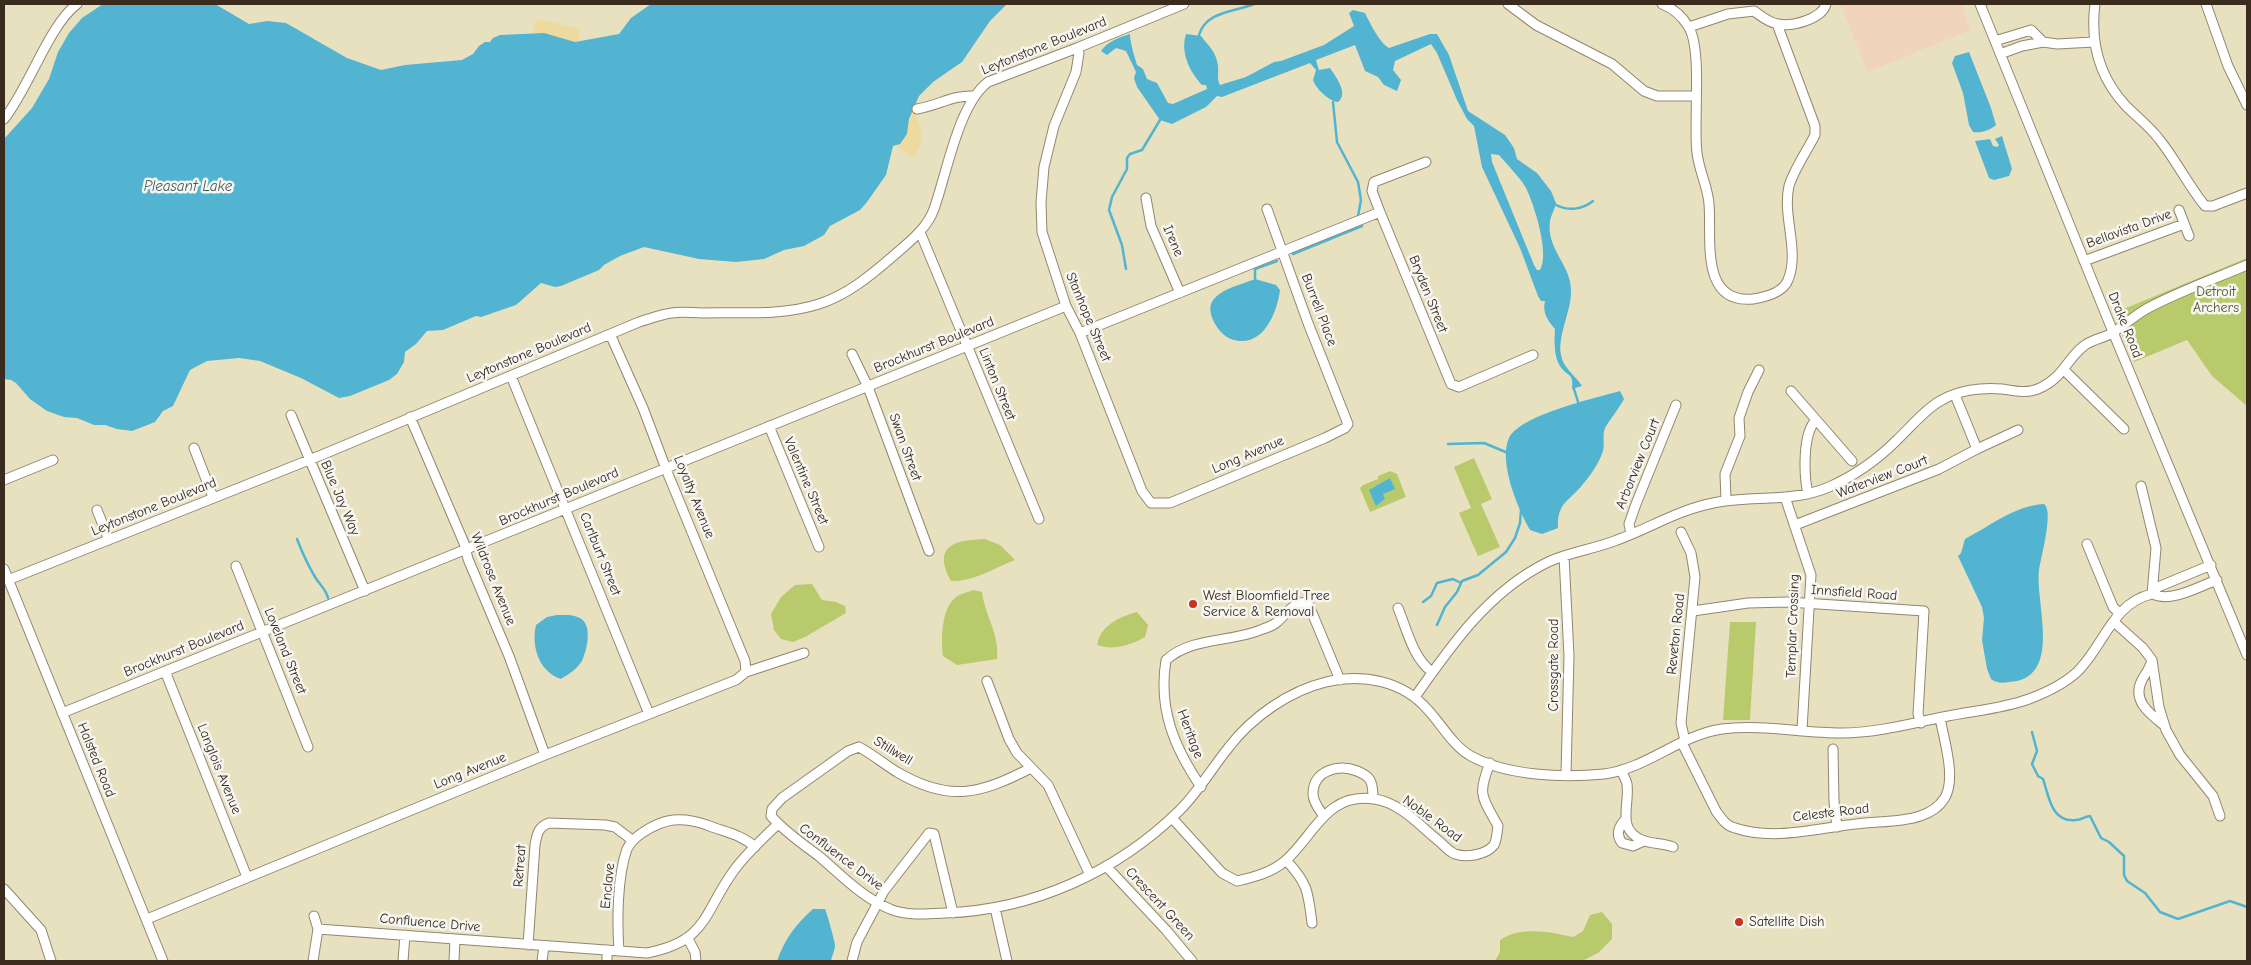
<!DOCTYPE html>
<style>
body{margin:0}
#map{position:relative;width:2251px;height:965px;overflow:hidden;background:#e8e1c0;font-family:"Comic Neue",sans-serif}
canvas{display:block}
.frame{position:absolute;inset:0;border:5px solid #3b2a1e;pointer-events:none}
</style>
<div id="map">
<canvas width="2251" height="965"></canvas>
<div class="frame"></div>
</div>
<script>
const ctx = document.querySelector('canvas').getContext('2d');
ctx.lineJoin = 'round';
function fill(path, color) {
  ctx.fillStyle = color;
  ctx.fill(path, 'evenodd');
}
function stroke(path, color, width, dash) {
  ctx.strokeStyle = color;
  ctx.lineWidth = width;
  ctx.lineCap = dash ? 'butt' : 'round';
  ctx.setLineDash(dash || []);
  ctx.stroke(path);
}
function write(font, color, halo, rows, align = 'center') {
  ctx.font = font + ' "Comic Neue",sans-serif';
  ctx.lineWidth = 5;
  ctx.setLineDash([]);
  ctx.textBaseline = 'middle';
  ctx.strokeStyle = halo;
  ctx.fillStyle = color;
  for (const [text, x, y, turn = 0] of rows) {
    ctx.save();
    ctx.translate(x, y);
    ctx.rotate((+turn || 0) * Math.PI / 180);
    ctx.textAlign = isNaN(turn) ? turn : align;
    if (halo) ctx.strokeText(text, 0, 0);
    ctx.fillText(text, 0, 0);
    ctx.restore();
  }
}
fill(new Path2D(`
 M1840,4H1961L1971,30L1868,72Z`), '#f0d5bc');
fill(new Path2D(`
 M2247,258V406L2212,376L2187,340L2134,362L2114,313Z
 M1474,458L1492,499L1481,504L1500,547L1478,556L1459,513L1471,508L1454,467Z
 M1390,471L1397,474L1406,497L1370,512L1360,488L1363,485L1378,479V476Z
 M985,539L1000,545L1015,560C995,568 972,582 951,581C932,546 954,540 985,539Z
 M812,584L822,600L836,602L845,606L846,613L805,637L793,642L781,639L774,630L771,614L781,597L795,585Z
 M974,590L982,592C985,616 1000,635 997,659L957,665L943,656C941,641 941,609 955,598C959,594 968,592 974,590Z
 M1137,612L1148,625L1145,637C1132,645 1112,651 1097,645C1101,625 1119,617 1137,612Z
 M1730,622H1756L1750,720H1723Z
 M1602,912L1612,924V939L1598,953L1582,961H1495L1500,952V940C1521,926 1550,932 1573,937L1583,931L1590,915Z`), '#b9ca6d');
fill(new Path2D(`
 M539,19L580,29L579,42C563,41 549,33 534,33V23Z
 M913,109C921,127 926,139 914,157H911L897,145C908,137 908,121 913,109Z`), '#eeda9e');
fill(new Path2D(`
 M103,4H215L249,24L267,21L286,23L347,58L381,70L405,65L462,60L473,54L479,46L485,42H490L493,38L500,35L544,33L575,42L619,34L631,18L651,4H1007L990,21L962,62L933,82L919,96L909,119L907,134L900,144L893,146L886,175L867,202L860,210L830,226L824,235L804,246L784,250L764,259L736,262L699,259L644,247L620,256L604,265L599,270L561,286L555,287L541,283L516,305L481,317L476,316L443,330L427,331L416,344L405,352L404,362L397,374L389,380L350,396L339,398L301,378L260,361L239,358L207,361L190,370L173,406L163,411L155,422L132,431L117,429L105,425H94L77,418L64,417L47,411L30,399L16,383L11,380L4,379V139L32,108L49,79L58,52L69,33L82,18Z
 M1353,10L1365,13C1370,23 1379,42 1389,48L1430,34H1437L1449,55L1468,111L1505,135L1514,148L1517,159L1537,173L1551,191L1556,203C1555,209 1551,215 1550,221C1546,249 1571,265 1571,290C1572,310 1557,336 1561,355C1563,368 1575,375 1582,386L1572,389C1574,372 1567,377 1560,366C1554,357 1554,340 1555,329C1548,321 1542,313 1545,301H1541L1538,296L1520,248L1482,167L1474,126L1467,119L1457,100L1437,53L1431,44L1395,61L1393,70L1401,80L1397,91L1384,85L1378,77L1365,71L1355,45L1316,60L1319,70L1330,68C1336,77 1349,94 1338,102C1329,101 1316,89 1313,80L1316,70L1310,63L1222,97L1217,96L1206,107L1172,124L1160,120L1137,87L1134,78L1136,72L1126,51L1116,48L1107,55L1101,51C1108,41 1120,37 1130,34C1130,42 1134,55 1137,65L1143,69L1147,79L1157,83L1168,103L1173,104L1207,89L1206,85H1202C1190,72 1180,53 1186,34L1201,36C1207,44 1215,51 1217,61C1220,69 1216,78 1220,85L1246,77L1274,62L1281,61L1324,45L1354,26L1349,13ZM1491,154L1499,155C1508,166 1519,176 1526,188C1534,204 1550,254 1540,270H1537L1534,265L1492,162Z
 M1969,52L1991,108L1996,125C1989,131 1981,133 1973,132L1969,125L1963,93L1952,63L1955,56Z
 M2002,136L2012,169L2009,176L1994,180L1989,178L1975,141L1990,139L1993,146L1997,147L1999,145L1995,139Z
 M1255,279L1276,285L1280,290C1277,314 1262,350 1231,339C1219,335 1203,310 1214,299C1223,288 1243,284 1255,279Z
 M1620,391L1624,399C1618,410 1611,418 1605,428C1602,435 1605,444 1603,451C1599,463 1591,475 1583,484C1569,502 1557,502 1558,528L1542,534L1530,530C1518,509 1498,462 1509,438C1520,415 1596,398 1620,391Z
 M1390,478L1395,489L1383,494L1385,499L1376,506L1369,490Z
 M2044,504C2054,511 2041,557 2039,570C2035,601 2061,671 2017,681C2008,682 1998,685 1991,679L1987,669L1982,640L1984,618L1982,607L1958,556L1961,553L1965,539C1992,525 2014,506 2044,504Z
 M557,615C565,615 572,614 580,618C593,625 587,650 582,661C577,669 569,674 561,679C539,672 531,646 536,625L547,617Z
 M813,909H825C827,913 835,942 835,945C835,950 832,956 831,961H777C785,939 795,925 813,909Z`), '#52b4d1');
stroke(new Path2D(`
 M1199,35C1206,11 1235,12 1254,4
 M1333,102L1337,142L1358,182L1361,200L1358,216
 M1556,205C1568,211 1582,210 1593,201
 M1293,254L1362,226
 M1126,269L1122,245L1109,210L1112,197L1127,169V158L1130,154L1142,150L1160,120
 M1255,279V269L1277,261
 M1574,389L1579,405
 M1448,444L1484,443L1508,453
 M297,539C302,552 308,565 315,577C319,584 326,589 328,598
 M1423,602L1431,596L1437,583L1453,579L1461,583
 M1437,625L1445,607L1457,592L1462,581L1478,575L1506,552L1515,538L1520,523L1521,510
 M2032,732L2037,751L2032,764L2038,776L2043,779C2049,796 2051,823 2076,820C2082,820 2085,816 2090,816L2101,838L2109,842L2124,856V875L2127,881L2145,893L2160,912L2178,919L2230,901L2247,907`), '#52b4d1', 2.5);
const minor = new Path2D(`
 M1508,4L1536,25L1612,64L1644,91L1657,96H1695
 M1662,4C1672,8 1682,16 1688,26C1703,48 1693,123 1697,153C1699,171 1708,187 1709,204C1712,237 1699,304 1753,299C1766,297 1783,293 1788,280C1800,251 1782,216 1789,186C1794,169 1807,151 1815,135V126L1777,24
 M1980,4L2113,332L2247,655
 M2095,4C2090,43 2099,77 2126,106C2137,117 2150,127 2159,139C2176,160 2188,185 2205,206H2213L2247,193
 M2206,4L2228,66L2247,105
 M1689,27L1728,14L1754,11C1761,16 1769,23 1778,24C1792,27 1822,19 1826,4
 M1995,41L2031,30L2043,42L2022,46L2000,54
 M2043,42L2057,44L2094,42
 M1077,48L1079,53L1076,72L1054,126L1044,167L1041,202L1042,232L1066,306L1080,333L1142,491L1151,503H1170L1325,438L1345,428L1348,424L1308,323L1267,209
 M917,109C937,106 953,95 973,96
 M4,119C29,88 49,25 77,4
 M1146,198L1151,226L1180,293
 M2179,210L2189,236
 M1380,212L1451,384L1459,387L1533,355
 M920,232L1039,519
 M2084,261L2184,224
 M1080,333L1380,212L1372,191L1374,182L1426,162
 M610,334L643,408L668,474L745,661L746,672
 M852,354L868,387L929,551
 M2064,370L2124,429
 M511,376L649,714
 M1791,391L1852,461
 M291,415L365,591
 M410,417L464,543L468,559L509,656L545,755
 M769,426L819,547
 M194,448L213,497
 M1977,449L2018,430
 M4,480L53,460
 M2141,486L2156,548L2152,594
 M1808,494C1804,476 1802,434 1816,420
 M1785,497L1811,575L1802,730
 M1726,500L1725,474L1740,436L1739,418L1748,392L1759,370
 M97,510L109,540
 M1795,525L1939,469L1977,449L1955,395
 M1681,532L1691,553L1695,577L1681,723L1685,741
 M1631,534L1629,524L1636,504L1676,405
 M2087,544L2113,607L2119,613
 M1564,556L1569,656L1566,774
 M236,566L308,747
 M4,569L163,961
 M8,580L324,454L639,322C650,319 661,314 672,313C682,311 692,313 702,313C740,312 782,316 819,304C847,295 870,276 892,257C908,243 927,229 934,209C947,173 958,105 988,82L1077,48L1184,4
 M2152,594L2158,587L2211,565
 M1398,608C1407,630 1413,658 1432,672
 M1693,611L1748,603L1788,602L1924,611L1918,714L1921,723
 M2114,622L2143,648L2152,660L2159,707L2166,730L2180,755L2213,796L2220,816
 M2151,663C2149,670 2145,674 2142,680C2131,701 2151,715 2165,726
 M165,671L247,877
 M987,681L1009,739L1017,753L1048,785L1090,875
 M1415,697C1452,644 1489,591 1548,562C1569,552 1595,549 1617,540C1650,528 1678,510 1713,503C1751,495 1792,503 1829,487C1854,476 1877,460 1897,440C1911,427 1923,411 1940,401C1958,390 1982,387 2002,389C2015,391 2028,394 2040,388C2064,377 2067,358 2085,345C2094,339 2104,338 2112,333C2125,325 2135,315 2148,308C2180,291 2214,279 2247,265
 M62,713L1066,306
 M1682,743L1716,811C1721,818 1726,826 1735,828C1774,841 1817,828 1856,824C1876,821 1900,823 1920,816C1929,813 1939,807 1944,799C1957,780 1944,740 1940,718
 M1833,749L1834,801L1837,827
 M1031,768C980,794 950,803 897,772C884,764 872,754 859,747L848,751L782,798L772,809L771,816C786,833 803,844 820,857C842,876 863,898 890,909C906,916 928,914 945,913C1033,910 1117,872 1180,810C1199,791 1212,768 1229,747C1252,717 1289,691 1326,682C1363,673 1403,681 1428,710C1442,725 1453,746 1471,756C1507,776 1563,778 1604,774C1646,769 1680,735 1722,729C1762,724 1801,733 1841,733C1876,733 1909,724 1943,717C1971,711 2002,709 2029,699C2045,693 2064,684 2077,672C2104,646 2112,603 2152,594C2172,603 2197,587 2217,580
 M1621,770C1623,774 1626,780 1627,784C1630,805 1616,829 1642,840C1651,844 1663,843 1673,847
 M1201,787C1174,747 1158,709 1166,660C1193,636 1231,643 1263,629C1268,627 1273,626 1277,622C1286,615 1294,600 1308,603L1340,680
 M1323,815C1319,809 1313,802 1313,794C1313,770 1339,764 1357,771C1362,773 1367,775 1370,780C1373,785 1373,792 1373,799
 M1172,818L1222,873L1237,881C1254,877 1271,873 1285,861C1314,836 1326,792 1374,799C1400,802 1421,827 1440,842C1444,846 1450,852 1455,854C1466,858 1486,855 1494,845C1497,840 1497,831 1498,826C1482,797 1477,795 1490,763
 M1624,821C1618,828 1616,835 1622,843L1633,846L1644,841
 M1286,860C1308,884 1308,891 1312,923
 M1106,866L1166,930L1192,961
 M4,889L41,930L51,961
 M995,908L1007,961
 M314,916L318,929
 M147,919L545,755L736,680L746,672L804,653
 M688,939L695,952L696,961
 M528,945L535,845C537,834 538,827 549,823L605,825L615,827L632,840
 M619,951C617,922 617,877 627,849C631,841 636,837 642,833C664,818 682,816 707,825C724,832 741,834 755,847
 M313,961L318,929L647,953C709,941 703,912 735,869C747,853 763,838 778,824
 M403,961L405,935
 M454,961L455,939
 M542,961L544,946
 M607,961V950
 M852,961L857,942L884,891L929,833L934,834L953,913`);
stroke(minor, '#92866f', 11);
stroke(minor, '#fff', 9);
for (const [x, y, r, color] of [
 [1193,604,5,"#c8321e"],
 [1739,922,5,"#c8321e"]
]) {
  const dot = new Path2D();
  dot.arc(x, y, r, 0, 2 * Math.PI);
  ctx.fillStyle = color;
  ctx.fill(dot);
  stroke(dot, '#f6f6f2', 2);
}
write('14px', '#3b2a1e', '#f6f6f2', [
 ["Leytonstone Boulevard",1044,46,-22],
 ["Bellavista Drive",2129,229,-20],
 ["Irene",1173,241,67],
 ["Bryden Street",1428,294,68],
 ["Burrell Place",1319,310,69],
 ["Stanhope Street",1088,317,67],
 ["Drake Road",2125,325,68],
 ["Brockhurst Boulevard",934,345,-22],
 ["Leytonstone Boulevard",529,353,-23],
 ["Linton Street",997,384,68],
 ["Swan Street",905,447,70],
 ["Long Avenue",1248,455,-23],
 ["Arborview Court",1638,464,-68],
 ["Waterview Court",1882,477,-21],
 ["Valentine Street",806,481,67],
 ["Brockhurst Boulevard",559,497,-23],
 ["Loyalty Avenue",694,497,68],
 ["Blue Jay Way",340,498,67],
 ["Leytonstone Boulevard",154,507,-22],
 ["Carlburt Street",600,554,68],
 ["Wildrose Avenue",493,579,68],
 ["Innsfield Road",1854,593,4],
 ["Templar Crossing",1793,626,-88],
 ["Reveton Road",1676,634,-84],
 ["Brockhurst Boulevard",184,649,-22],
 ["Loveland Street",285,651,68],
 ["Crossgate Road",1554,665,-90],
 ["Heritage",1190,734,69],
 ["Stillwell",893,751,31],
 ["Halsted Road",96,760,68],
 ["Langlois Avenue",219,769,68],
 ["Long Avenue",470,771,-22],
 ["Celeste Road",1831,813,-7],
 ["Noble Road",1432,819,36],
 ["Confluence Drive",841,857,37],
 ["Retreat",520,866,-86],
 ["Enclave",608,886,-84],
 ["Crescent Green",1160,904,47],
 ["Confluence Drive",430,923,5]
]);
write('14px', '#5a5232', '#f6f6f2', [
 ["Detroit",2216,292],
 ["Archers",2216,308]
]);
write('14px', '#3b2a1e', '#f6f6f2', [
 ["West Bloomfield Tree",1203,596],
 ["Service & Removal",1203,612],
 ["Satellite Dish",1749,922]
], 'left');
write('italic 15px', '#435a5d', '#f6f6f2', [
 ["Pleasant Lake",188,187]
]);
</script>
